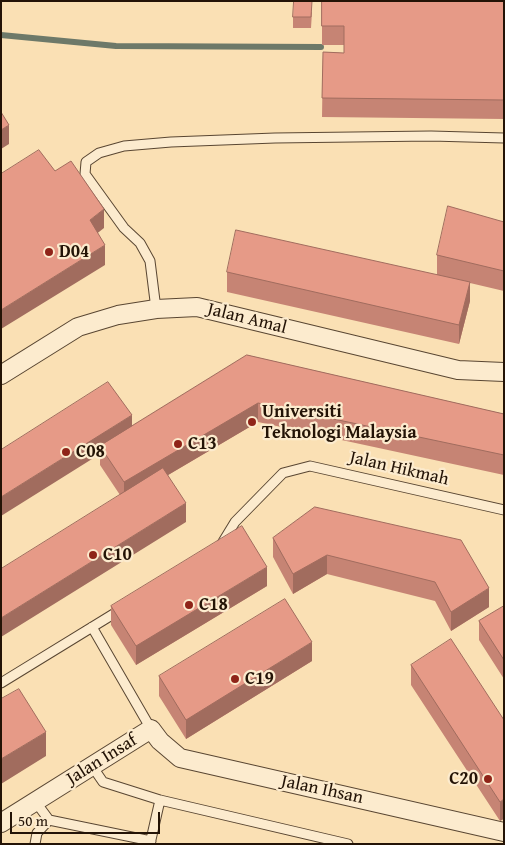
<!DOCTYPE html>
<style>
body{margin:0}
#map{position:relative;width:505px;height:845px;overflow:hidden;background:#fae0b4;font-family:"Gentium Book Plus",serif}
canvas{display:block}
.frame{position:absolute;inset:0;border:2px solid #231306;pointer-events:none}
.scale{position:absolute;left:10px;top:812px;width:150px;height:22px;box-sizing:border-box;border:2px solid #231306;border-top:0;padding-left:6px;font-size:15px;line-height:18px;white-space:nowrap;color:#231306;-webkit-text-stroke:4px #fcebce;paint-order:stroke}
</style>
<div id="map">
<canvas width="505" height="845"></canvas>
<div class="frame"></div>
<div class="scale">50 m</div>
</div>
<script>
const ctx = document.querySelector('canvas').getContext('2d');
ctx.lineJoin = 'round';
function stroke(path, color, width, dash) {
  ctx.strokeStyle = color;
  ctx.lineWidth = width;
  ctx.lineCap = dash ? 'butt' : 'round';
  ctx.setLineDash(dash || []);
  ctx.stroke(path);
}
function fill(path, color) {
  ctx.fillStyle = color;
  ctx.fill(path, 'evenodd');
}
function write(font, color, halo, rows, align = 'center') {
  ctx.font = font + ' "Gentium Book Plus",serif';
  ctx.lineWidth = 4.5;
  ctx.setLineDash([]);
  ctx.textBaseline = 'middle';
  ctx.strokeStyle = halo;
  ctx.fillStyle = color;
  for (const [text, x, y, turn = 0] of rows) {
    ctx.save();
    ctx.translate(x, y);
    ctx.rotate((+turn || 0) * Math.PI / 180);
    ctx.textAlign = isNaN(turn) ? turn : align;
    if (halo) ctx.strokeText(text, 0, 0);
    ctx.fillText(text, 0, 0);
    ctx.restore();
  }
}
stroke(new Path2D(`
 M1,35L116,46L321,47`), '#6d7969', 6);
const lane = new Path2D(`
 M156,309L150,261L140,243L124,228L85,174L86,162L99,153L124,146L171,142L275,138L431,136L504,138
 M221,545L235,522L283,473L310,466L504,510
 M92,627L151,729
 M1,683L120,610
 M92,766L103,782L160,800L348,844
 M35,801L49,820L151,841
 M35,844L37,833L49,820
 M150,844L160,800`);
const street = new Path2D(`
 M1,375L78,327L118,315L156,309L197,307L458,370L504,372
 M1,823L151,729L160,741L180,758L504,832`);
stroke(lane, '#594632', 11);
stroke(street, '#594632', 20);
stroke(lane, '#fcebce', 9);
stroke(street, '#fcebce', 18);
fill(new Path2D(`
 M504,1V119L322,117L323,52L344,53V45H322V26Z
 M312,12L311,28H293V17Z
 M504,222V291L470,283V301L459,344L227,292V272L437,275V255Z
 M247,355L504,414V475L258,422L168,475L186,522L120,495L100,465V454L1,450L132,426Z
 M315,507L489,607L451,631L435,601L327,574L293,594L273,557V538Z
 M267,586L136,665L111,625V606Z
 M504,606V679L479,640V621Z
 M312,661L186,739L159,696V676Z
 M411,665L504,720L500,821L411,685Z`), '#c68474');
fill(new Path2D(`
 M9,125V144L1,149V130Z
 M104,209V228L90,239V220Z
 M105,245V265L1,329V310Z
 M470,282V301L459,344V325Z
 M258,403V422L124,501V482Z
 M132,415V434L100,446V454L1,516V497Z
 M186,503V522L1,637V618Z
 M327,555V574L293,594V574Z
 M267,567V586L136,665V646Z
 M489,588V607L451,631V612Z
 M312,642V661L186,739V720Z
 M46,732V756L1,784V759Z
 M504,799V819L500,821V802Z`), '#a16c5e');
const building = new Path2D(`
 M294,1H312L311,17H293Z
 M322,1H504V100L322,98L323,52L344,53V26H322Z
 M1,112L9,125L1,130Z
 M39,150L55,171L71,161L104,209L90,220L105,245L1,310V174Z
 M448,206L504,222V271L437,255Z
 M236,230L470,282L459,325L227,272Z
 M247,355L504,414V455L258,403L124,482L100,446Z
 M108,382L132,415L1,497V450Z
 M163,468L186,503L1,618V569Z
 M315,507L461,540L489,588L451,612L435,582L327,555L293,574L273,538Z
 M242,526L267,567L136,646L111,606Z
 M285,599L312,642L186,720L159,676Z
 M504,606V660L479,621Z
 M451,639L504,720V799L500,802L411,665Z
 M19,689L46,732L1,759V699Z`);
fill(building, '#e69a87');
stroke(building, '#a16c5e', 1);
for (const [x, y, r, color] of [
 [49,252,5,"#8f2418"],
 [252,422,5,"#8f2418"],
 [178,444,5,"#8f2418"],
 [66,452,5,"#8f2418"],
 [93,555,5,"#8f2418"],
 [189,605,5,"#8f2418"],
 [235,679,5,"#8f2418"],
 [488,779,5,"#8f2418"]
]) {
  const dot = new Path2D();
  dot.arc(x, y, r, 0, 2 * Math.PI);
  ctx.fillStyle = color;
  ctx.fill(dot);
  stroke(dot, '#fcebce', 2);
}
write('bold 18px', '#231306', '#fcebce', [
 ["D04",59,252],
 ["Universiti",262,412],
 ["Teknologi Malaysia",262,433],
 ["C13",188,444],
 ["C08",76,452],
 ["C10",103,555],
 ["C18",199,605],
 ["C19",245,679],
 ["C20",478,779,"right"]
], 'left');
write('18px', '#231306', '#fcebce', [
 ["Jalan Amal",247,319,14],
 ["Jalan Hikmah",399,469,13],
 ["Jalan Insaf",102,760,-32],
 ["Jalan Ihsan",322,790,12]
]);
</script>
